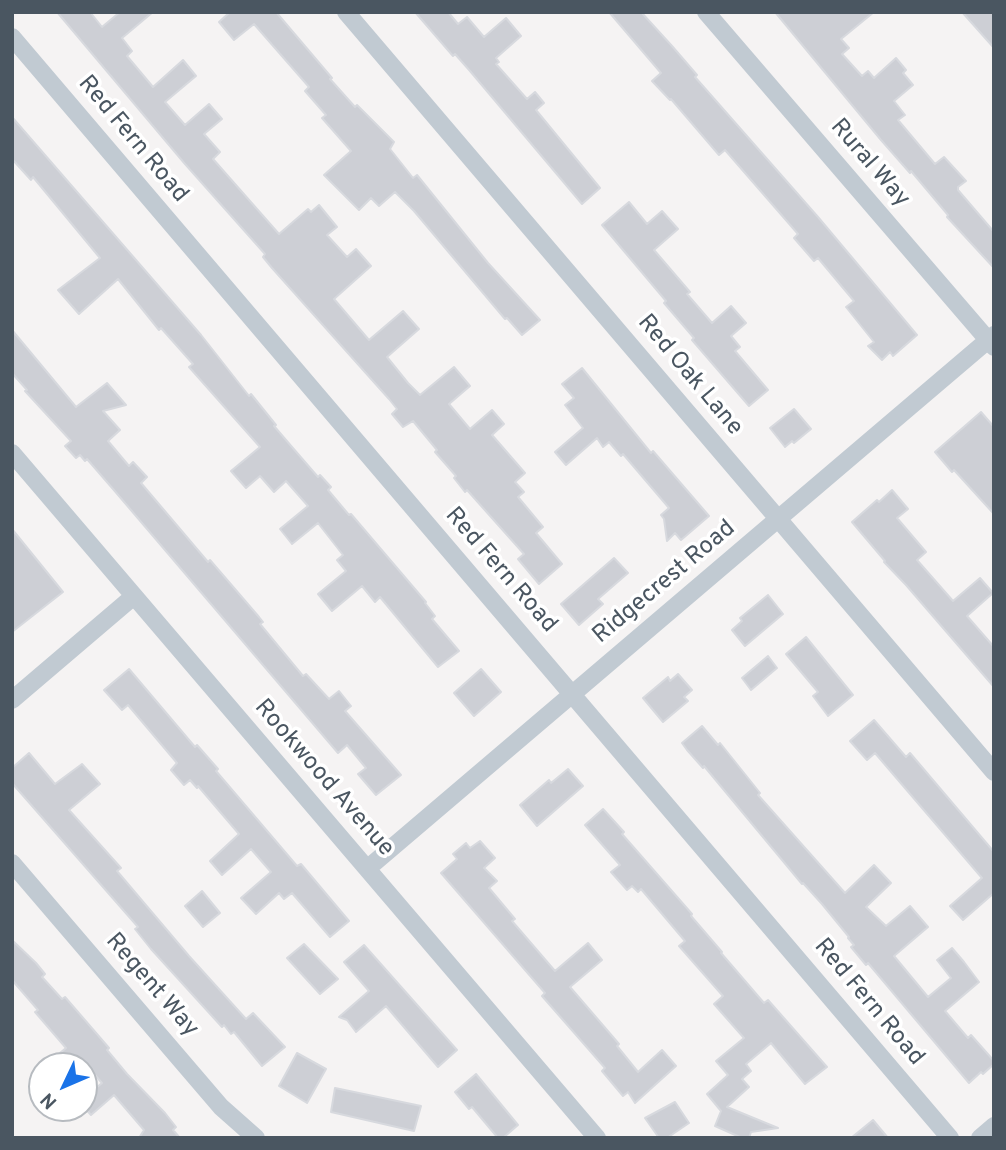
<!DOCTYPE html>
<style>
body{margin:0}
#map{position:relative;width:1006px;height:1150px;overflow:hidden;background:#f5f3f3;font-family:Overpass,sans-serif}
canvas{display:block}
.frame{position:absolute;inset:0;border:14px solid #4a5661;pointer-events:none}
.north{position:absolute;left:28px;top:1052px;width:70px;height:70px;box-sizing:border-box;background:#fff;border:2px solid #b7bbc0;border-radius:50%;rotate:226deg;font-size:19px;font-weight:700;line-height:28px;text-align:center;color:#4a5661}
.north::after{content:'';display:block;margin:auto;width:24px;height:32px;background:#1a73e8;clip-path:polygon(50% 0,100% 100%,50% 72%,0 100%)}
</style>
<div id="map">
<canvas width="1006" height="1150"></canvas>
<div class="frame"></div>
<div class="north">N</div>
</div>
<script>
const ctx = document.querySelector('canvas').getContext('2d');
ctx.lineJoin = 'round';
function fill(path, color) {
  ctx.fillStyle = color;
  ctx.fill(path, 'evenodd');
}
function stroke(path, color, width, dash) {
  ctx.strokeStyle = color;
  ctx.lineWidth = width;
  ctx.lineCap = dash ? 'butt' : 'round';
  ctx.setLineDash(dash || []);
  ctx.stroke(path);
}
function write(font, color, halo, rows, align = 'center') {
  ctx.font = font + ' Overpass,sans-serif';
  ctx.lineWidth = 7;
  ctx.setLineDash([]);
  ctx.textBaseline = 'middle';
  ctx.strokeStyle = halo;
  ctx.fillStyle = color;
  for (const [text, x, y, turn = 0] of rows) {
    ctx.save();
    ctx.translate(x, y);
    ctx.rotate((+turn || 0) * Math.PI / 180);
    ctx.textAlign = isNaN(turn) ? turn : align;
    if (halo) ctx.strokeText(text, 0, 0);
    ctx.fillText(text, 0, 0);
    ctx.restore();
  }
}
const building = new Path2D(`
 M57,12H90L102,27L120,12H153L122,38L132,51L127,56L153,87L183,60L196,76L165,102L185,125L209,104L222,119L204,134L220,152L213,159L279,234L308,209L311,212L319,205L337,227L327,235L347,257L356,249L371,266L334,299L369,340L403,311L419,329L387,357L408,383L420,395L454,367L470,386L449,404L470,429L492,410L504,424L492,435L525,473L515,482L524,492L518,497L543,527L536,533L562,564L539,584L518,559L524,554L467,490L465,492L454,478L456,476L435,452L437,450L413,421L403,427L392,414L397,409L389,399L272,268L263,257L265,254L185,164Z
 M230,12H276L332,78L330,79L355,107L357,105L394,142L390,149L413,178L417,175L488,263L540,320L522,335L507,318L505,319L414,211L395,192L379,206L371,198L359,210L324,175L351,151L322,118L326,115L305,91L309,87L254,24L234,40L219,22Z
 M415,12H448L458,24L467,17L484,37L506,18L521,36L496,58L499,62L496,64L527,99L535,92L544,103L536,110L600,188L582,204L470,71L455,54L453,56Z
 M609,12H641L672,46L697,75L695,77L818,217L917,335L893,356L890,352L882,360L868,346L874,342L846,307L854,301L818,258L814,261L794,238L798,234L725,150L719,155L671,99L670,100L652,81L661,73Z
 M775,12H874L841,39L849,48L842,54L862,76L868,71L874,78L896,58L906,70L903,73L913,85L894,101L905,115L898,120L935,164L944,157L966,181L958,187V190L994,232V268L947,217L948,215L911,171L910,173L881,140Z
 M962,12H994V48Z
 M12,117L201,335L249,396L251,394L276,425L274,426L292,447L318,477L320,475L331,487L328,490L349,515L351,514L426,602L425,603L435,616L432,619L459,651L438,667L380,597L375,602L362,586L332,611L318,594L346,571L337,560L343,555L318,523L292,544L280,529L308,506L286,481L274,492L260,476L246,488L231,471L260,447L189,367L193,364L161,328L159,330L118,279L79,314L58,290L100,258L33,177L31,180L12,159Z
 M629,202L647,224L662,211L678,229L654,250L690,292L687,294L712,323L731,306L746,323L731,336L740,347L735,351L768,390L749,406L692,340L694,338L664,303L666,301L602,225Z
 M12,330L76,407L107,383L126,405L103,411L120,430L108,441L129,466L133,462L147,477L141,483L208,562L210,560L259,617L263,622L260,624L303,676L306,674L329,699L339,691L351,706L345,711L401,775L376,795L358,774L366,768L347,745L338,753L113,489L87,459L85,461L80,455L76,458L65,446L71,441L25,391L27,390L12,373Z
 M582,368L651,453L653,451L709,516L681,540L675,533L667,541L664,519L661,515L669,508L623,454L621,456L609,442L603,447L597,438L566,465L555,452L583,428L565,405L574,398L562,384Z
 M794,409L811,429L794,443L792,441L785,447L770,428Z
 M981,412L994,427V514L954,470L952,472L935,452Z
 M892,490L908,509L897,518L926,552L917,560L953,601L980,578L993,593L967,616L994,647V687L906,585L884,562L885,561L852,522L877,500L879,502Z
 M12,529L63,592L12,632Z
 M614,558L628,573L598,599L603,604L579,625L561,604Z
 M768,595L783,614L745,646L732,630L742,621L740,618Z
 M806,637L853,695L828,716L813,696L818,692L786,654Z
 M768,656L777,668L751,690L742,678Z
 M129,669L195,747L197,745L218,769L216,771L297,866L301,864L349,921L330,937L292,893L284,899L279,893L256,914L241,898L271,872L251,849L222,875L210,861L239,834L198,786L197,788L190,780L184,785L171,770L177,763L128,705L122,710L104,690Z
 M481,669L501,692L474,716L454,693Z
 M678,674L692,690L684,697L688,701L663,722L643,698L668,677L670,681Z
 M874,720L906,757L910,753L994,852V893L963,920L950,906L982,878L875,753L867,760L850,741Z
 M702,726L718,745L720,743L760,793L758,795L845,893L874,865L891,883L866,907L886,926L910,906L928,927L894,956L928,997L951,978L937,960L952,948L964,962L979,982L945,1011L968,1038L971,1035L994,1061V1064L983,1074L981,1072L969,1083L868,963L866,965L851,947L854,945L848,938L849,937L822,904L803,883L802,884L704,766L703,768L687,750L682,743Z
 M29,753L55,784L82,764L100,784L69,810L121,868L117,871L189,956L246,1019L253,1013L285,1047L262,1066L234,1032L231,1034L224,1025L222,1027L151,949L135,929L138,927L12,783V768Z
 M568,769L583,786L537,826L520,805L549,780L551,783Z
 M603,809L624,832L622,834L692,914L691,916L722,952L721,953L764,1003L768,1000L827,1067L805,1084L771,1043L746,1064L751,1071L742,1079L749,1087L727,1107L778,1128L751,1132L749,1138H742L715,1126L721,1111L707,1094L728,1075L716,1061L744,1038L714,1004L723,996L679,946L685,941L641,889L638,892L632,886L627,890L611,872L620,865L585,825Z
 M480,841L495,858L484,868L497,881L489,888L515,919L512,921L555,971L588,943L602,960L570,987L619,1044L617,1046L638,1072L662,1050L676,1066L635,1103L628,1092L623,1096L602,1071L605,1068L542,996L545,993L441,873L457,859L453,854L466,843L470,848Z
 M202,891L220,913L203,927L185,906Z
 M12,940L36,963L45,974L42,977L62,999L65,997L109,1048L107,1050L127,1074L165,1113L176,1127L173,1130L180,1138H139L144,1130L114,1095L91,1115L84,1107V1098L102,1083L87,1066H44L66,1048L35,1012L38,1010L12,980Z
 M304,944L338,979L320,994L287,958Z
 M364,945L457,1050L438,1067L386,1006L356,1032L347,1020L339,1017L369,991L344,962Z
 M297,1053L326,1069L307,1103L279,1086Z
 M476,1074L518,1125L503,1138H498L472,1107L469,1109L455,1092Z
 M335,1088L421,1106L414,1131L331,1112Z
 M675,1102L689,1123L667,1138H659L645,1118Z
 M873,1120L888,1138H851Z`);
fill(building, '#cdcfd5');
stroke(building, '#d7d9de', 2);
stroke(new Path2D(`
 M346,12L994,772
 M706,12L994,347
 M12,37L950,1138
 M12,453L597,1138
 M12,700L134,596
 M12,863L221,1107L256,1138
 M368,868L994,335
 M980,1138L994,1126`), '#c1cad2', 18);
write('24px', '#4a5661', '#fff', [
 ["Red Fern Road",132,140,50],
 ["Rural Way",869,164,49],
 ["Red Oak Lane",689,376,50],
 ["Red Fern Road",500,571,49],
 ["Ridgecrest Road",665,583,-40],
 ["Rookwood Avenue",323,779,49],
 ["Regent Way",151,986,49],
 ["Red Fern Road",868,1003,50]
]);
</script>
